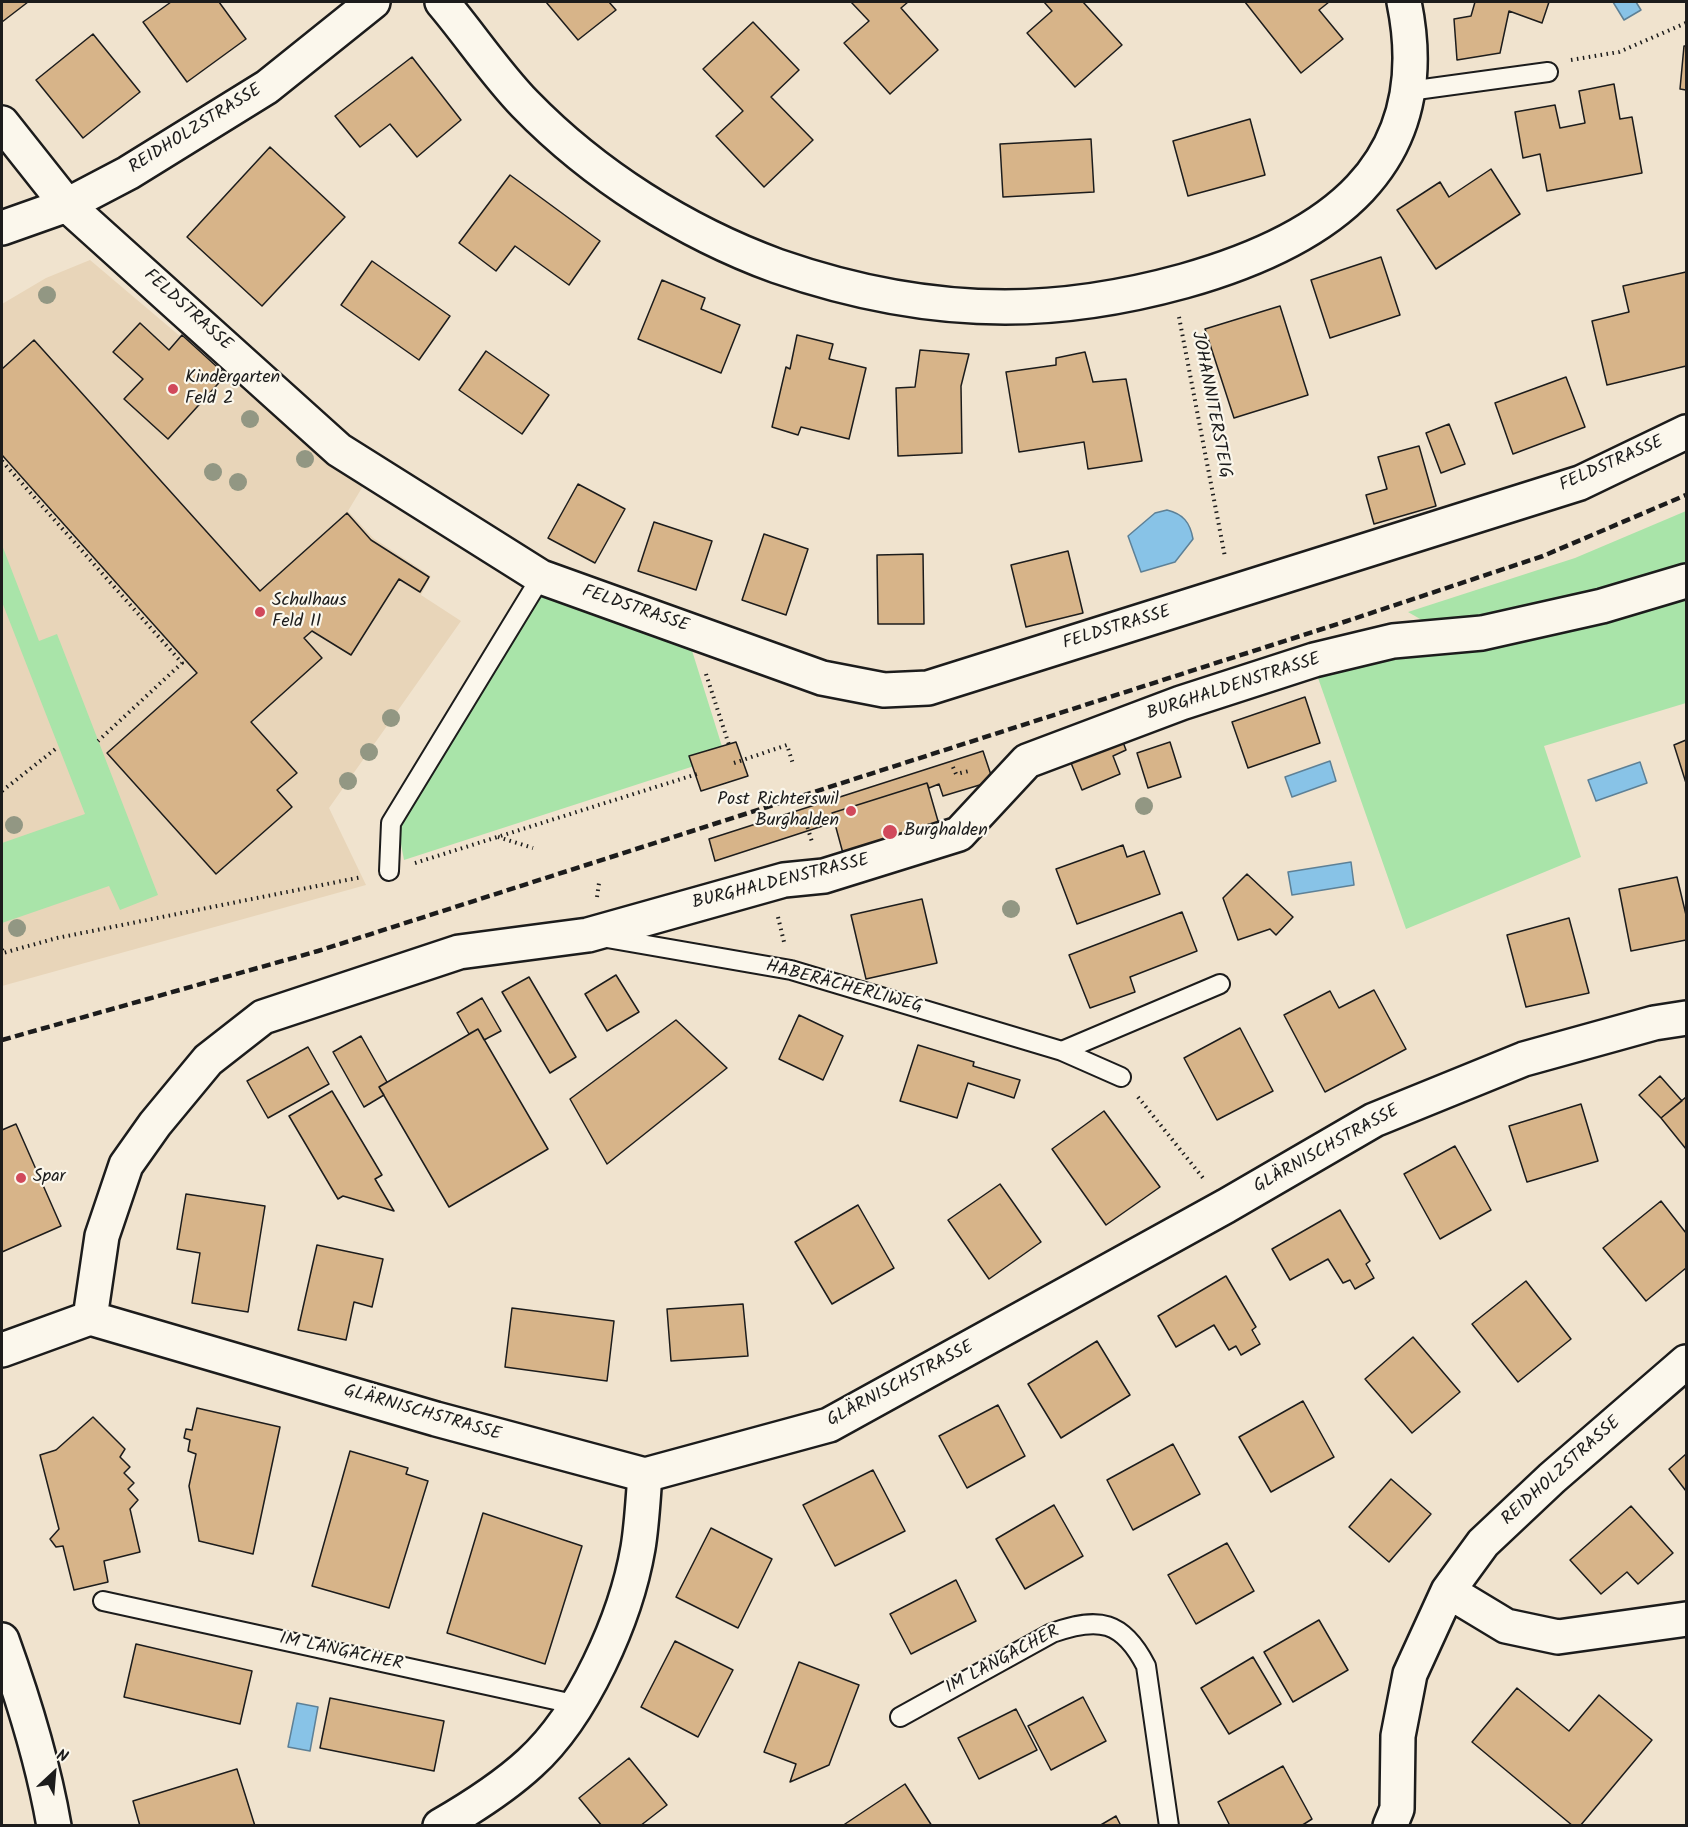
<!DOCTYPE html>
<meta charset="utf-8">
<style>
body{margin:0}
#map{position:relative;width:1688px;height:1827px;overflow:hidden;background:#f0e3ce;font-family:Kalam,sans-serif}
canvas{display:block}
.frame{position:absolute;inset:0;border:3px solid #1c1c1c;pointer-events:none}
.north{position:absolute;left:24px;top:1743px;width:60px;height:60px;-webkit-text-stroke:4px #fbf7ec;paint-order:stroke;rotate:26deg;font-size:16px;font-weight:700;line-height:24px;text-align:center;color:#1c1c1c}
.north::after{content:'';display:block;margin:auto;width:21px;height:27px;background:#1c1c1c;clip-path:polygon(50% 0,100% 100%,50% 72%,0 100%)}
</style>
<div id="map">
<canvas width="1688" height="1827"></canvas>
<div class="frame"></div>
<div class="north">N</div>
</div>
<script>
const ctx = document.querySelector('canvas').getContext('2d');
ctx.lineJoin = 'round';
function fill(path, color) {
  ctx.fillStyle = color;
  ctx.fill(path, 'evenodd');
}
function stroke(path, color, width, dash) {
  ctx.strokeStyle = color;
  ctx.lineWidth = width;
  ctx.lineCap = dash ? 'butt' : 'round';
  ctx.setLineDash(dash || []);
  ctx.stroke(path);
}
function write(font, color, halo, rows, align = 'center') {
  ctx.font = font + ' Kalam,sans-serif';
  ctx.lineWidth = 4.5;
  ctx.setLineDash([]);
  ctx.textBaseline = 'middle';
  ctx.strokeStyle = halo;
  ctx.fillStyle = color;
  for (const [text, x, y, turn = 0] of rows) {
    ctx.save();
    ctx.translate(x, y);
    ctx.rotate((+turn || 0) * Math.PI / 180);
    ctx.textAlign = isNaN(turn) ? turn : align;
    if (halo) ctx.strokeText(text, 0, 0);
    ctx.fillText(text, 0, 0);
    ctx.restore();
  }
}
fill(new Path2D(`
 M90,260L324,458L363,486L348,511L373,538L431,576L421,595L461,621L329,808L366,885L2,986V304L46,278Z`), '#e8d5b9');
fill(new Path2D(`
 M1686,511V570L1496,618L1427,623L1408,612L1575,558Z
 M2,545L39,641L57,634L158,895L120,910L109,886L2,923V843L85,814L2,602Z
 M545,586L689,641L725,756L404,860L397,823Z
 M1686,591V703L1544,746L1581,857L1406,929L1317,675L1607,617Z`), '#a9e4a9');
const water = new Path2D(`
 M1613,2H1636L1641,10L1624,20Z
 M1167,510C1183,514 1190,522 1193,539L1175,562L1141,572L1128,536L1155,513Z
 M1330,761L1336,781L1292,797L1285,777Z
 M1640,762L1647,783L1596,801L1588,780Z
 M1351,862L1354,885L1292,895L1288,872Z
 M297,1703L318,1707L310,1751L288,1747Z`);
fill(water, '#88c3e7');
stroke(water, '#5d8096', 1.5);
const building = new Path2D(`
 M2,2H28L2,22Z
 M171,2H219L246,39L187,82L143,22Z
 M546,2H609L616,10L578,40Z
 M851,2H908L901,8L938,50L890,94L844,43L869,21Z
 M1044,2H1083L1122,45L1075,87L1027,33L1052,11Z
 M1245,2H1329L1319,10L1343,39L1301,73Z
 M1475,2H1549L1542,23L1509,11L1500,53L1457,60L1454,19L1471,16Z
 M753,22L799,70L771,97L813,140L764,187L716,136L743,111L703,69Z
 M93,34L140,92L83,138L36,80Z
 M1684,46H1686V90L1680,89Z
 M412,57L461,120L417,157L390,124L360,147L335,116Z
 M1614,84L1620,119L1632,117L1642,173L1547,191L1540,154L1523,158L1515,112L1555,105L1560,128L1585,123L1579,91Z
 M1250,119L1265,175L1188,196L1173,141Z
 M1091,139L1094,192L1003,197L1000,144Z
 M270,147L345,217L262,306L187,237Z
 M1491,169L1520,214L1436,269L1397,210L1440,182L1449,197Z
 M510,175L600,241L569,285L515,246L496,271L459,243Z
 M1381,257L1400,315L1330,338L1311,280Z
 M372,261L450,316L419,360L341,305Z
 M1686,272V366L1607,385L1592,321L1629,312L1623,286Z
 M662,280L705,298L701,309L740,325L721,373L638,339Z
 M1280,306L1308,395L1234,418L1205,329Z
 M140,323L169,350L182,335L226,375L168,439L124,399L143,379L113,352Z
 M797,335L833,344L829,359L866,368L849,439L801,427L798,435L772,427L786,367L790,369Z
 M34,340L260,591L347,513L371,540L429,577L420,592L399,579L351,655L312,631L304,638L322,658L251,722L297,773L277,790L292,807L216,874L107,753L197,673L2,455V369Z
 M920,350L969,354L961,386L962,453L898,456L896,388L915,387Z
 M486,351L549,395L522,434L459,390Z
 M1085,352L1093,382L1126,379L1142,461L1088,469L1084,442L1019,452L1006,372L1056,365V358Z
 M1566,377L1585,427L1513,454L1495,403Z
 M1449,424L1465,464L1441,473L1426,433Z
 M1419,446L1436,506L1374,524L1366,495L1387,489L1378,457Z
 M578,484L625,509L595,563L548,538Z
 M654,522L712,541L696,590L638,571Z
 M764,534L808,549L786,615L742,600Z
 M1068,551L1083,613L1026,627L1011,565Z
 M923,554L924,624H878L877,555Z
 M1305,697L1320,743L1248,768L1232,722Z
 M1121,737L1126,750L1113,756L1120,774L1082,790L1069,758Z
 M1686,740V783L1674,745Z
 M736,742L748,776L701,791L689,756Z
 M1170,742L1181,777L1148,788L1137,753Z
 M983,751L993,781L943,796L939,784L929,788L927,783L832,813L835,822L715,861L709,839Z
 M927,783L940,828L844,857L832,813Z
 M1123,845L1127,857L1144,851L1160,894L1077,924L1056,869Z
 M1247,874L1293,917L1276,935L1270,929L1238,940L1223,898Z
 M1677,877L1686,915V940L1631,951L1619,889Z
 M922,899L937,963L866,979L851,915Z
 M1182,912L1197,951L1130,977L1135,992L1090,1008L1069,955Z
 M1569,918L1589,993L1526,1007L1507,935Z
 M616,975L639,1012L607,1031L585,994Z
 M529,977L576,1057L550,1073L502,992Z
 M1374,990L1406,1049L1325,1092L1284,1015L1330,991L1339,1008Z
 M482,998L501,1031L484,1040L478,1029L469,1034L457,1013Z
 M799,1015L843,1036L823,1080L779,1059Z
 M676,1020L727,1068L607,1164L570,1099Z
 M1240,1028L1273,1091L1217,1120L1184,1058Z
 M478,1029L548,1149L449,1207L379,1087Z
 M361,1036L387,1082L379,1087L384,1095L364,1107L333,1052Z
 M918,1045L974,1062L973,1066L1020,1080L1014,1098L968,1083L957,1118L900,1101Z
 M308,1047L329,1084L268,1118L247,1081Z
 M1660,1076L1682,1101L1661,1118L1639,1095Z
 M332,1091L382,1175L375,1179L394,1211L343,1196L338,1199L289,1116Z
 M1686,1097V1149L1661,1118Z
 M1581,1104L1598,1161L1527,1182L1509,1126Z
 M1104,1111L1160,1187L1106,1225L1052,1149Z
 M16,1124L61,1226L2,1252V1130Z
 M1455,1146L1491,1210L1440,1239L1404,1174Z
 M1000,1184L1041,1242L989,1279L948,1220Z
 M186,1194L265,1206L248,1312L192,1303L200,1253L177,1249Z
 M1661,1201L1686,1233V1268L1646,1301L1603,1248Z
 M858,1205L894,1268L832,1304L795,1242Z
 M1340,1210L1370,1261L1366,1264L1374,1278L1355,1289L1350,1280L1343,1283L1328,1259L1290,1280L1272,1249Z
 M317,1245L383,1259L372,1307L354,1302L346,1340L298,1330Z
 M1226,1276L1256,1327L1252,1330L1260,1344L1241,1355L1236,1346L1229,1350L1214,1325L1176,1347L1158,1316Z
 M1526,1281L1571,1339L1518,1382L1472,1324Z
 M743,1304L748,1356L671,1361L667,1309Z
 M512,1308L614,1321L607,1381L505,1367Z
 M1413,1337L1460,1392L1412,1433L1365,1379Z
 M1097,1341L1130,1395L1061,1438L1028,1384Z
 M1303,1401L1334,1457L1271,1492L1239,1437Z
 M998,1405L1025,1456L967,1488L939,1436Z
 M197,1408L280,1427L253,1554L199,1541L189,1486L196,1454L188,1451L190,1440L184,1438L186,1429L192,1430Z
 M93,1417L125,1449L120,1457L130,1467L124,1473L134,1483L128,1489L138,1500L130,1509L140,1552L104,1561L108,1582L74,1590L63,1546L56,1547L50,1539L59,1529L40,1455L56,1450Z
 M1173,1444L1200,1494L1133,1530L1107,1480Z
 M350,1451L408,1468L406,1474L428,1481L389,1608L312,1586Z
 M1686,1454V1491L1669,1469Z
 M873,1470L905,1531L835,1566L803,1505Z
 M1391,1479L1431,1514L1389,1562L1349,1527Z
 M1054,1505L1083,1556L1025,1589L996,1539Z
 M1631,1506L1673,1553L1638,1584L1627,1572L1601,1594L1570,1560Z
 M483,1513L582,1546L545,1664L447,1633Z
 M711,1528L772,1559L738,1628L676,1597Z
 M1227,1543L1254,1591L1196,1624L1168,1575Z
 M956,1580L976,1621L911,1654L890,1614Z
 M1319,1620L1348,1670L1293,1702L1264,1652Z
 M675,1641L733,1670L698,1737L641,1707Z
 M136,1644L252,1671L240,1724L124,1697Z
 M1253,1657L1281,1704L1229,1734L1201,1688Z
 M799,1662L859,1685L829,1765L790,1782L796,1764L764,1752Z
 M1517,1688L1569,1731L1599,1695L1652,1740L1580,1826H1573L1472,1742Z
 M1083,1697L1106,1741L1051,1770L1028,1726Z
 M330,1698L444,1721L434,1771L320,1748Z
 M1016,1709L1037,1750L979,1779L958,1738Z
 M629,1758L667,1805L640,1826H602L579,1798Z
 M1283,1766L1312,1819L1301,1826H1230L1218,1802Z
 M237,1769L255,1826H140L133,1801Z
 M905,1784L932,1826H842Z
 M1116,1816L1121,1826H1099Z`);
fill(building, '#d7b489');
stroke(building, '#1c1c1c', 1.5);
const lane = new Path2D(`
 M1409,91L1548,72
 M389,871L391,823L541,577
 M601,937L791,970L1062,1051L1121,1077
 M1062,1051L1220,984
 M103,1601L578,1705
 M900,1717L1052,1633C1099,1616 1123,1621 1146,1666L1169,1826`);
const street = new Path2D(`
 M442,2C470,35 495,73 525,104C594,175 684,232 777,266C849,291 928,307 1005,307C1065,307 1126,297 1184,281C1326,241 1438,167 1404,2
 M2,123L67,205L339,450L541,577L822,678L884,690L928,688L1580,483L1686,432
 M2,228L67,205L128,173L267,87L373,2
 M90,1318L102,1236L126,1165L155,1124L208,1060L263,1017L459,952L588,935L784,880L824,876L959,834L1027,761L1181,703L1314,660L1393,641L1482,633L1602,606L1686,581
 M2,1350L90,1318L436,1419L645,1475L829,1425L1226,1206L1374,1120L1524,1059L1654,1023L1686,1018
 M1448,1591L1506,1626L1558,1637L1686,1619
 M440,1826C471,1808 504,1787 530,1763C583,1715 626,1618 638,1548C642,1524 643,1499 645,1475
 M1390,1826L1397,1809L1398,1736L1410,1674L1448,1591L1483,1543L1552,1478L1686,1362`);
const secondary = new Path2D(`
 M2,1640C24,1701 43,1762 54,1826`);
stroke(lane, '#1c1c1c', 22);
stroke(street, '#1c1c1c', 38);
stroke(secondary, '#1c1c1c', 38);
stroke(new Path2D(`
 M1571,60L1619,52L1686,23
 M1179,317L1225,557
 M2,461L182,663L98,741
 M706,674L730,748
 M734,763L787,745L793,764
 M953,767L956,774L969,771
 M2,791L58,747
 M804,816L812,842
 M498,837L533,848
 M415,863L697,774
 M597,897L599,883
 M778,917L784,942
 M2,949L3,953L57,938L362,877
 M1138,1097L1203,1178`), '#1c1c1c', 4, [1.5, 4.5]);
stroke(lane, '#fbf7ec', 18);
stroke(street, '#fbf7ec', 33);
stroke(secondary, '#fbf7ec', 33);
stroke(new Path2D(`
 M2,1040L318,951L1347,621L1543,556L1686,495`), '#1c1c1c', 4.5, [9, 4.5]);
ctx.fillStyle = '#929783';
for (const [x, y] of [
 [47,295],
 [250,419],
 [305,459],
 [213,472],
 [238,482],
 [391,718],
 [369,752],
 [348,781],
 [1144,806],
 [14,825],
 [1011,909],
 [17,928]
]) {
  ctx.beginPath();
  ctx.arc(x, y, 9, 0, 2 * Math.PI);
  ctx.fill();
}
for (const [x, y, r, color] of [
 [173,389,6,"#d1495b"],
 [260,612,6,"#d1495b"],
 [851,811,6,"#d1495b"],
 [890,832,8,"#d1495b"],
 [21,1178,6,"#d1495b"]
]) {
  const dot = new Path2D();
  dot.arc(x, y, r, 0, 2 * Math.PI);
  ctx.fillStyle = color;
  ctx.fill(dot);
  stroke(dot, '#fbf7ec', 2);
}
write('18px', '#1c1c1c', '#fbf7ec', [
 ["REIDHOLZSTRASSE",196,130,-32],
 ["FELDSTRASSE",187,311,42],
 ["JOHANNITERSTEIG",1210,405,79],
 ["FELDSTRASSE",1612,465,-24],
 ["FELDSTRASSE",635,610,19],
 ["FELDSTRASSE",1117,629,-17],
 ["BURGHALDENSTRASSE",1234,688,-18],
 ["BURGHALDENSTRASSE",781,883,-14],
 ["HABERÄCHERLIWEG",844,988,15],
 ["GLÄRNISCHSTRASSE",1327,1150,-29],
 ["GLÄRNISCHSTRASSE",901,1385,-28],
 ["GLÄRNISCHSTRASSE",422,1414,16],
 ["REIDHOLZSTRASSE",1562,1472,-42],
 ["IM LANGACHER",341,1653,12],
 ["IM LANGACHER",1003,1661,-28]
]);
write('18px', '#1c1c1c', '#fbf7ec', [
 ["Kindergarten",185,379],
 ["Feld 2",185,400],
 ["Schulhaus",272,602],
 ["Feld II",272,623],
 ["Post Richterswil",839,801,"right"],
 ["Burghalden",839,822,"right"],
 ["Burghalden",904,832],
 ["Spar",33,1178]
], 'left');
</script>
